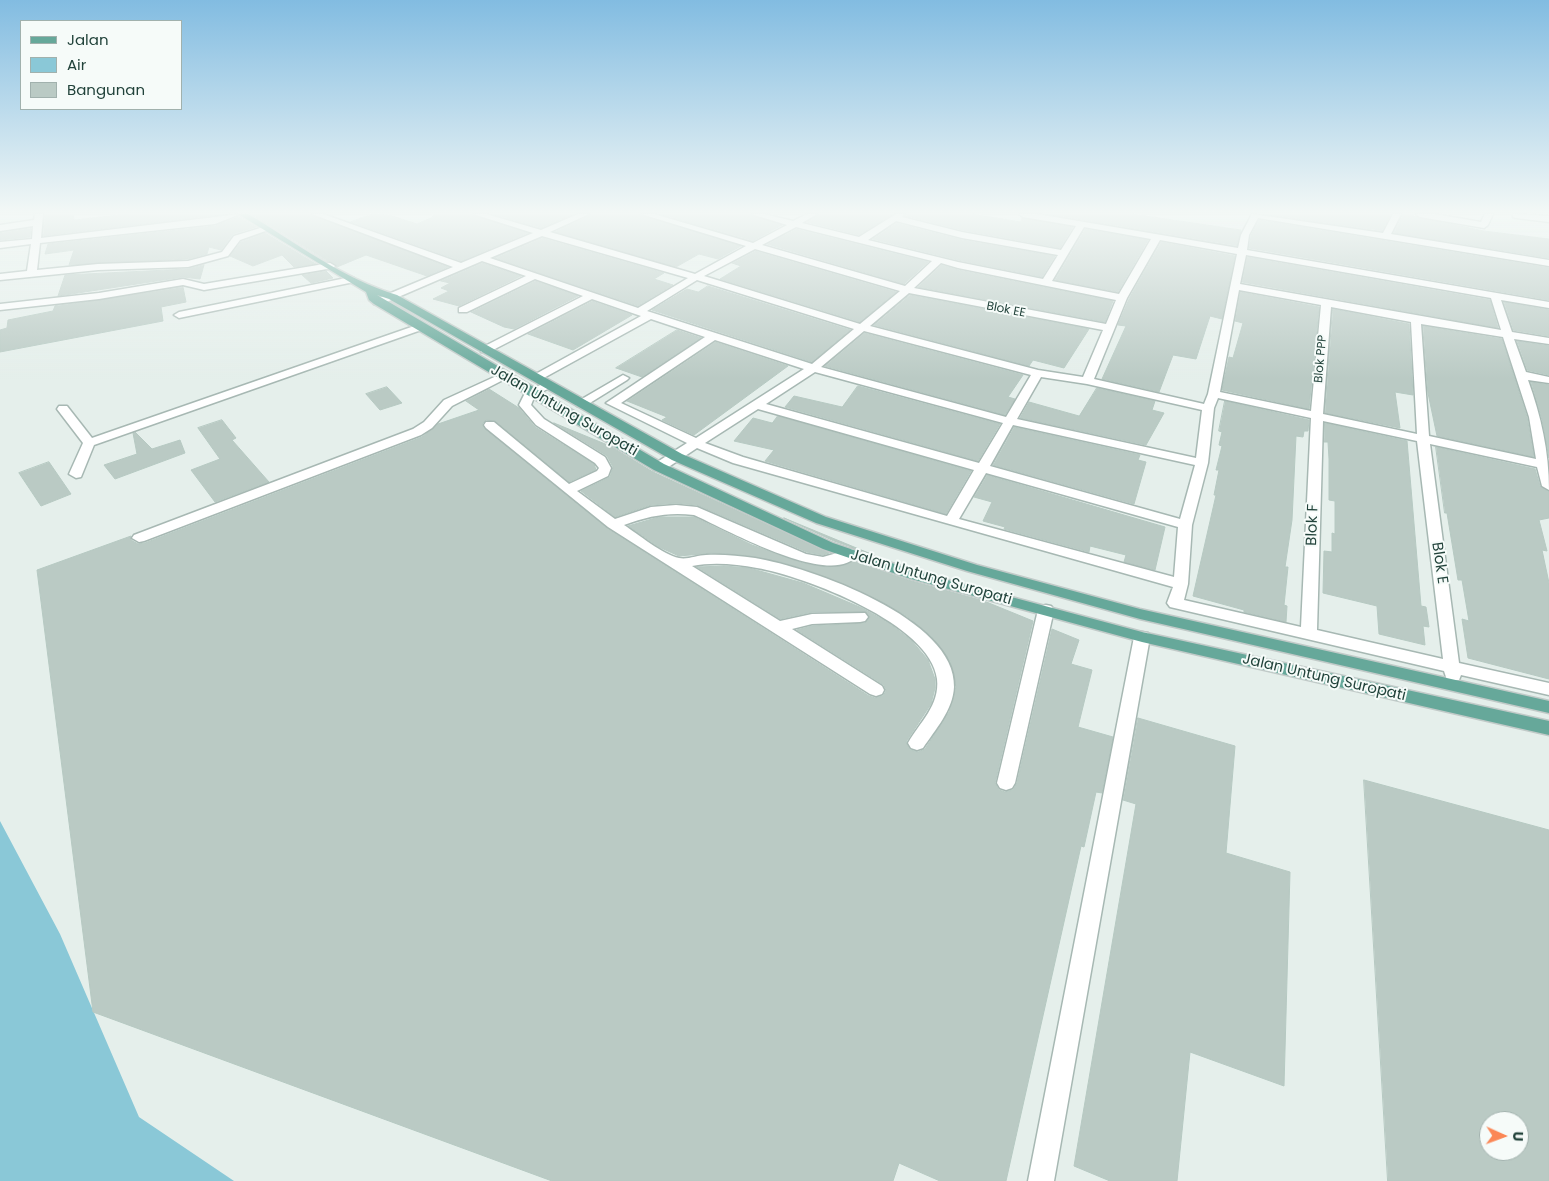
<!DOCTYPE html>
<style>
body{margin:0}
#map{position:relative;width:1549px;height:1181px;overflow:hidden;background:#e5efeb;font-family:Poppins,sans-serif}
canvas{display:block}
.legend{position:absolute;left:20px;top:20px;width:162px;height:90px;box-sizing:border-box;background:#f6fbf9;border:1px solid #a1b1ad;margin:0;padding:6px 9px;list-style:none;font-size:15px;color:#22433b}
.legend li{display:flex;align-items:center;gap:10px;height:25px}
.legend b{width:25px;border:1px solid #a1b1ad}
.north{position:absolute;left:1479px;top:1111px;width:50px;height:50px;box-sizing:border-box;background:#f6fbf9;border:1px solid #a1b1ad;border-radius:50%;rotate:92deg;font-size:14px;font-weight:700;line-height:20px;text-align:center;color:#22433b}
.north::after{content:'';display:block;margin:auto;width:18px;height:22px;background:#fb8756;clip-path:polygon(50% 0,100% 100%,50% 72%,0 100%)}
</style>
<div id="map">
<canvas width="1549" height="1181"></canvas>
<ul class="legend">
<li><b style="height:6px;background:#66a89a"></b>Jalan</li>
<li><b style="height:14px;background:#8ac8d7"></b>Air</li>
<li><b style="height:14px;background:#bacac4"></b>Bangunan</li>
</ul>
<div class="north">U</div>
</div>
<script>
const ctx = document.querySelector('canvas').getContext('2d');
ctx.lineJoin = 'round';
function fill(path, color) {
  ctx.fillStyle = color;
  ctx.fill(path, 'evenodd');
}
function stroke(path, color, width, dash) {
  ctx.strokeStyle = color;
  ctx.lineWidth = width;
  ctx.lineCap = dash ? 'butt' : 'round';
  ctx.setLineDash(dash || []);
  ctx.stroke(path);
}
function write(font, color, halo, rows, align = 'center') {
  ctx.font = font + ' Poppins,sans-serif';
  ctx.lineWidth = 4;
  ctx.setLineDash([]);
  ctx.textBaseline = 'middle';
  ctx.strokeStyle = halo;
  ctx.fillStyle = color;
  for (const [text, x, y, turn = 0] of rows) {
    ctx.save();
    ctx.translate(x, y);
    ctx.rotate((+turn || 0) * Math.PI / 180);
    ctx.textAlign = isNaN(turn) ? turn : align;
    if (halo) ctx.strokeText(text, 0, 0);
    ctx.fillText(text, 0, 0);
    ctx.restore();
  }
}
fill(new Path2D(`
 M0,821L60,934L139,1117L234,1181H0Z`), '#8ac8d7');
const building = new Path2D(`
 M45,214H73L74,220L128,214H226L43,236Z
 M251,214H310L448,267L427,276L366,255L337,267Z
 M372,214L389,215L417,224L433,217V214H471L528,233L461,261L351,222Z
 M492,214H574L541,228Z
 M591,214H639L741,246L718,259L699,254L676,267L555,232Z
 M660,214H749L782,225L753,241Z
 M819,214H893L859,235L807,222Z
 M907,214H972L1021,222L1022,218L1073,227L1060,248L962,230L906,216Z
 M1047,214H1132L1241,230L1237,246Z
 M1263,214H1391L1382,231Z
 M1403,214L1484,231L1549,239V258L1394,233Z
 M239,217L256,227L233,234L221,250L209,247L207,254L188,259L69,265L74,250L45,254L48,244L215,226Z
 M1259,220L1549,268V300L1249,248L1251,236Z
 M896,223L962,240L1055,256L1042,277L958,260L873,239Z
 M31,228L30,237L0,240V233Z
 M796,229L928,262L904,284L767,244Z
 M1085,229L1148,240L1118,292L1055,280Z
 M265,233L316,264L294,267L282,255L253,266L230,256L241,242Z
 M542,238L664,273L654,279L673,285L638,306L495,258Z
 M1161,242L1235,256L1222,319L1210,316L1196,359L1173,355L1159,392L1102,379L1126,326L1118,325L1129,299Z
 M755,251L896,292L860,322L720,279L741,266L732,263Z
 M1247,257L1490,300L1498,328L1242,282Z
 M482,263L521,276L459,306L433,299L449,291L441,288L450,283L441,281Z
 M204,265L200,279L183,277L58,296L65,275L188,269Z
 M941,265L958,270L1113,301L1105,322L918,287Z
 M326,271L333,278L311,283L302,275Z
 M535,281L578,296L514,329L504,327L471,312Z
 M708,286L850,330L812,362L652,310L687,289L698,292Z
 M183,287L186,302L161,307L163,321L0,352V330L7,328L8,320L53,311L55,306Z
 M1240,292L1319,307L1309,409L1222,390L1229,357L1233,358L1243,323L1235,321Z
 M910,295L1089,329L1064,368L1033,360L1029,366L874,325Z
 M592,301L632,315L573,350L528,334Z
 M1504,302L1549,310V336L1513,330Z
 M1333,309L1409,324L1413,395L1395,392L1400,428L1325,413Z
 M1423,326L1502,339L1527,417L1534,457L1437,436L1428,393Z
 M677,330L701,338L642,377L616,368Z
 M864,333L1023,375L1008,397L1015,399L1005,415L825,366Z
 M1517,341L1549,346V375L1527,370Z
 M715,342L788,366L694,435L662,420L667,417L627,401Z
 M1531,382L1549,385V458L1542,420Z
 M858,386L1000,424L978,461L785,407L794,396L842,407Z
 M387,387L402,403L380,410L366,394Z
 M1097,388L1155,401L1152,410L1164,413L1146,445L1020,418L1029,402L1079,416Z
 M489,389L519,408L535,427L594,464L596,470L569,482L495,421L486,420L482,424L485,429L607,528L869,696L875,698L883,696L886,691L884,685L797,630L812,626L865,623L870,617L866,612H812L780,619L697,567L724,566L749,568L803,583L862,608L889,623L912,641L928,660L935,679V688L931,704L906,742L910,750L918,752L925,749L949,712L956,687L950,661L933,638L908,617L877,599L810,571L780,562L743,555L712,553L679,556L659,547L628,526L659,517H694L752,545L803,563L827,567L845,565L852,561L908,580L984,601L1033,621L995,783L999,790L1005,792L1013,790L1017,783L1052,629L1079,640L1071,664L1092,670L1078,727L1113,737L1102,793L1096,792L1084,847L1081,846L1006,1181H940L899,1163L893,1181H552L93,1012L37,570L131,536V540L138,544L145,543L422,437L438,424L479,410L466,401Z
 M1225,401L1309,420L1308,431H1304L1303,437L1296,436L1292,520L1285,567H1288L1284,605L1287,606L1286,622L1244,612V610L1193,596L1216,495H1214L1219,470H1216L1222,446L1219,445L1222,432L1219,431Z
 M778,416L971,471L946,514L765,461L774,450L734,441L753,418L772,423Z
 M222,420L236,438L232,440L269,482L215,502L191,470L220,459L198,428Z
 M554,423L610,446L653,472L829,553L823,555L807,552L697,505L676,503L651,505L615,517L581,491L610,477L613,467L607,456Z
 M1325,423L1407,441L1421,606L1426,607L1429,627L1423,626L1425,645L1379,634L1377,606L1323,593L1324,551L1332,552V533L1335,534V501L1329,500V459L1328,442H1324Z
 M1014,427L1140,455L1138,460L1146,462L1134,504L993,465Z
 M135,432L152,449L180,440L185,453L115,479L104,465L137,454L133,433Z
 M1436,447L1535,469L1540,486L1549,492V518L1539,520L1547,551L1542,550L1549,583V679L1468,658L1462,619L1469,621L1462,580H1458L1447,513H1445Z
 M49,462L71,494L41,506L19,473Z
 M987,475L1165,527L1155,570L1124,562L1126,555L1090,546L1089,552L1004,529L1005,527L983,521L992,502L974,497Z
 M784,518L871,554L834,541Z
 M1138,718L1235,746L1226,853L1290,872L1284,1086L1190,1052L1177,1181H1110L1074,1166L1136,804L1123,800Z
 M1364,780L1549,830V1181H1388ZM1489,1121H1519V1151H1489Z`);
fill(building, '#bacac4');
stroke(building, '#b6c9c2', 1);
const minor = new Path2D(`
 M35,214H43L41,238L240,214L215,224L40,243L37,270L98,264L188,261L222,252L234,236L267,226L271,229L240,240L228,256L188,267L98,270L0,280V274L27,271L31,244L0,248V242L32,239L33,226L0,231V225L34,220Z
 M312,214H323L461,263L533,233L473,214H486L541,230L578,214H589L550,232L695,274L746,246L641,214H654L753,243L787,225L751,214H764L793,221L807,214H817L802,223L859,237L896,214H905L902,217L962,232L1061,250L1076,226L1023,217L1019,214H1037L1238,248L1241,235L1252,214L1383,233L1393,214H1401L1391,234L1549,260V266L1258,218L1249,235L1247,250L1549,302V308L1501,300L1512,332L1549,338V344L1514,339L1526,372L1549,377V383L1528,380C1541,416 1549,451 1549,490L1542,486L1537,467L1430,444L1459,663L1549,683V695L1461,675L1459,680H1447L1444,671L1170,607L1167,603L1173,587L733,463L697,448L664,470H654L653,467L654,464L687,443L606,403L705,337L651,319L540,380H532V376L641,316L592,299L489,352H481V348L583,296L535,279L467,312H459V308L526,276L482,261L382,304H374V300L453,267ZM896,221L962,238L1058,255L1043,279L958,262L868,240ZM796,227L932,261L905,286L762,245ZM1084,227L1151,239L1119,294L1052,281ZM542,236L688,278L638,308L490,258ZM1160,240L1237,254L1208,394L1204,404L1094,379L1127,298ZM755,249L900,291L860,324L704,276ZM1246,255L1491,298L1501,330L1240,284ZM941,263L958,268L1116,300L1106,324L914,288ZM697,280L854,329L812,364L647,311ZM1239,290L1321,305L1311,411L1220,392ZM909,293L1103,330L1083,377L1038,370L870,326ZM1331,307L1411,322L1417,434L1323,414ZM1421,324L1503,337L1529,417L1536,459L1429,436ZM864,331L1031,375L1006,417L821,367ZM715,340L804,369L696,438L621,403ZM815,372L1003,423L979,463L766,404ZM1041,377L1087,384L1202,410L1196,458L1017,419ZM1218,398L1311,418L1301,627L1184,600L1188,584L1192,525L1208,463L1214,408ZM758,409L974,470L947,516L743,457L705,443ZM1323,421L1417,441L1443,659L1317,630ZM1013,425L1195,465L1180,519L990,466ZM986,473L1178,527L1174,577L959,519Z
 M1416,214H1434L1481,222L1485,214H1493L1488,225L1484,228L1420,217Z
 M1513,214L1549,216V222L1516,218L1513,217Z
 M330,263L335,266L333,268L204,290L183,285L99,299L0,310V304L99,293L183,279L204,284Z
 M351,277L354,278V282L179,318L174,315L179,312Z
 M420,324L425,327L424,329L94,445L81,477L76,478L69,474L83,443L57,409L59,406H67L92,438Z
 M503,373L507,374V378L452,406L432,428L421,435L144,541L139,542L132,538L134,535L413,429L424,422L444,400Z
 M623,375L629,378L627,380L585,406H577L575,403Z
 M548,382L552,383V387L535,395L531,405L544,419L605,457L611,468L608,476L577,491L615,519L651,507L676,505L697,507L806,554L823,557L851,549L856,551L858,554C834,591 724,528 694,515C668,512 649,516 624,525C638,534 663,555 679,558C687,560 698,555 706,555C722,554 739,556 755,558C810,567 957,619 954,687C953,710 935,730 923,748L917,750L911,748L908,743C920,722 940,705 937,679C931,624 804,576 757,568C736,564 713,562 692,566L780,621L812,614L865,613L868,617L865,621L860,622L812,624L792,629L882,686L884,690L882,694L876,696L870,694L608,527L486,428L484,425L486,422H494L569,484L597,471L599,468L595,463L536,425L519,405L526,391Z
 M1046,605L1051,606L1054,610L1015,783L1012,788L1006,790L1000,788L997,783L1038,610L1041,606Z
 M1142,632L1148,633L1150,637L1054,1181H1028L1134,637L1136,633Z`);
const major = new Path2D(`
 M238,214H248C295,242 343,279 397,295L682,454L826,517L977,565L1140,609L1549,701V713L1140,619L967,571L816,523L672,460L389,299L377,295L664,464L833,543L918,572L1142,632L1549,721V735L1142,642L908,578L823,549L654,470L374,304L369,300L366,292Z`);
stroke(minor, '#a7b8b3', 3);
stroke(major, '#c1cac8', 3);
fill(minor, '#fff');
fill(major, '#66a89a');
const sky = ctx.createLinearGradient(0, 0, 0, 379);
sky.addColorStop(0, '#82bce1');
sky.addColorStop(0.56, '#f3f8f6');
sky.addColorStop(1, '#f3f8f600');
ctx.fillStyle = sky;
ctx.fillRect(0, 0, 1549, 379);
write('12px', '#22433b', '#f6fbf9', [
 ["Blok EE",1006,310,11],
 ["Blok PPP",1321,359,-85]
]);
write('15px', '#22433b', '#f6fbf9', [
 ["Jalan Untung Suropati",564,411,30],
 ["Blok F",1313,525,-88],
 ["Blok E",1439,563,82],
 ["Jalan Untung Suropati",931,578,16],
 ["Jalan Untung Suropati",1324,678,13]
]);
</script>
